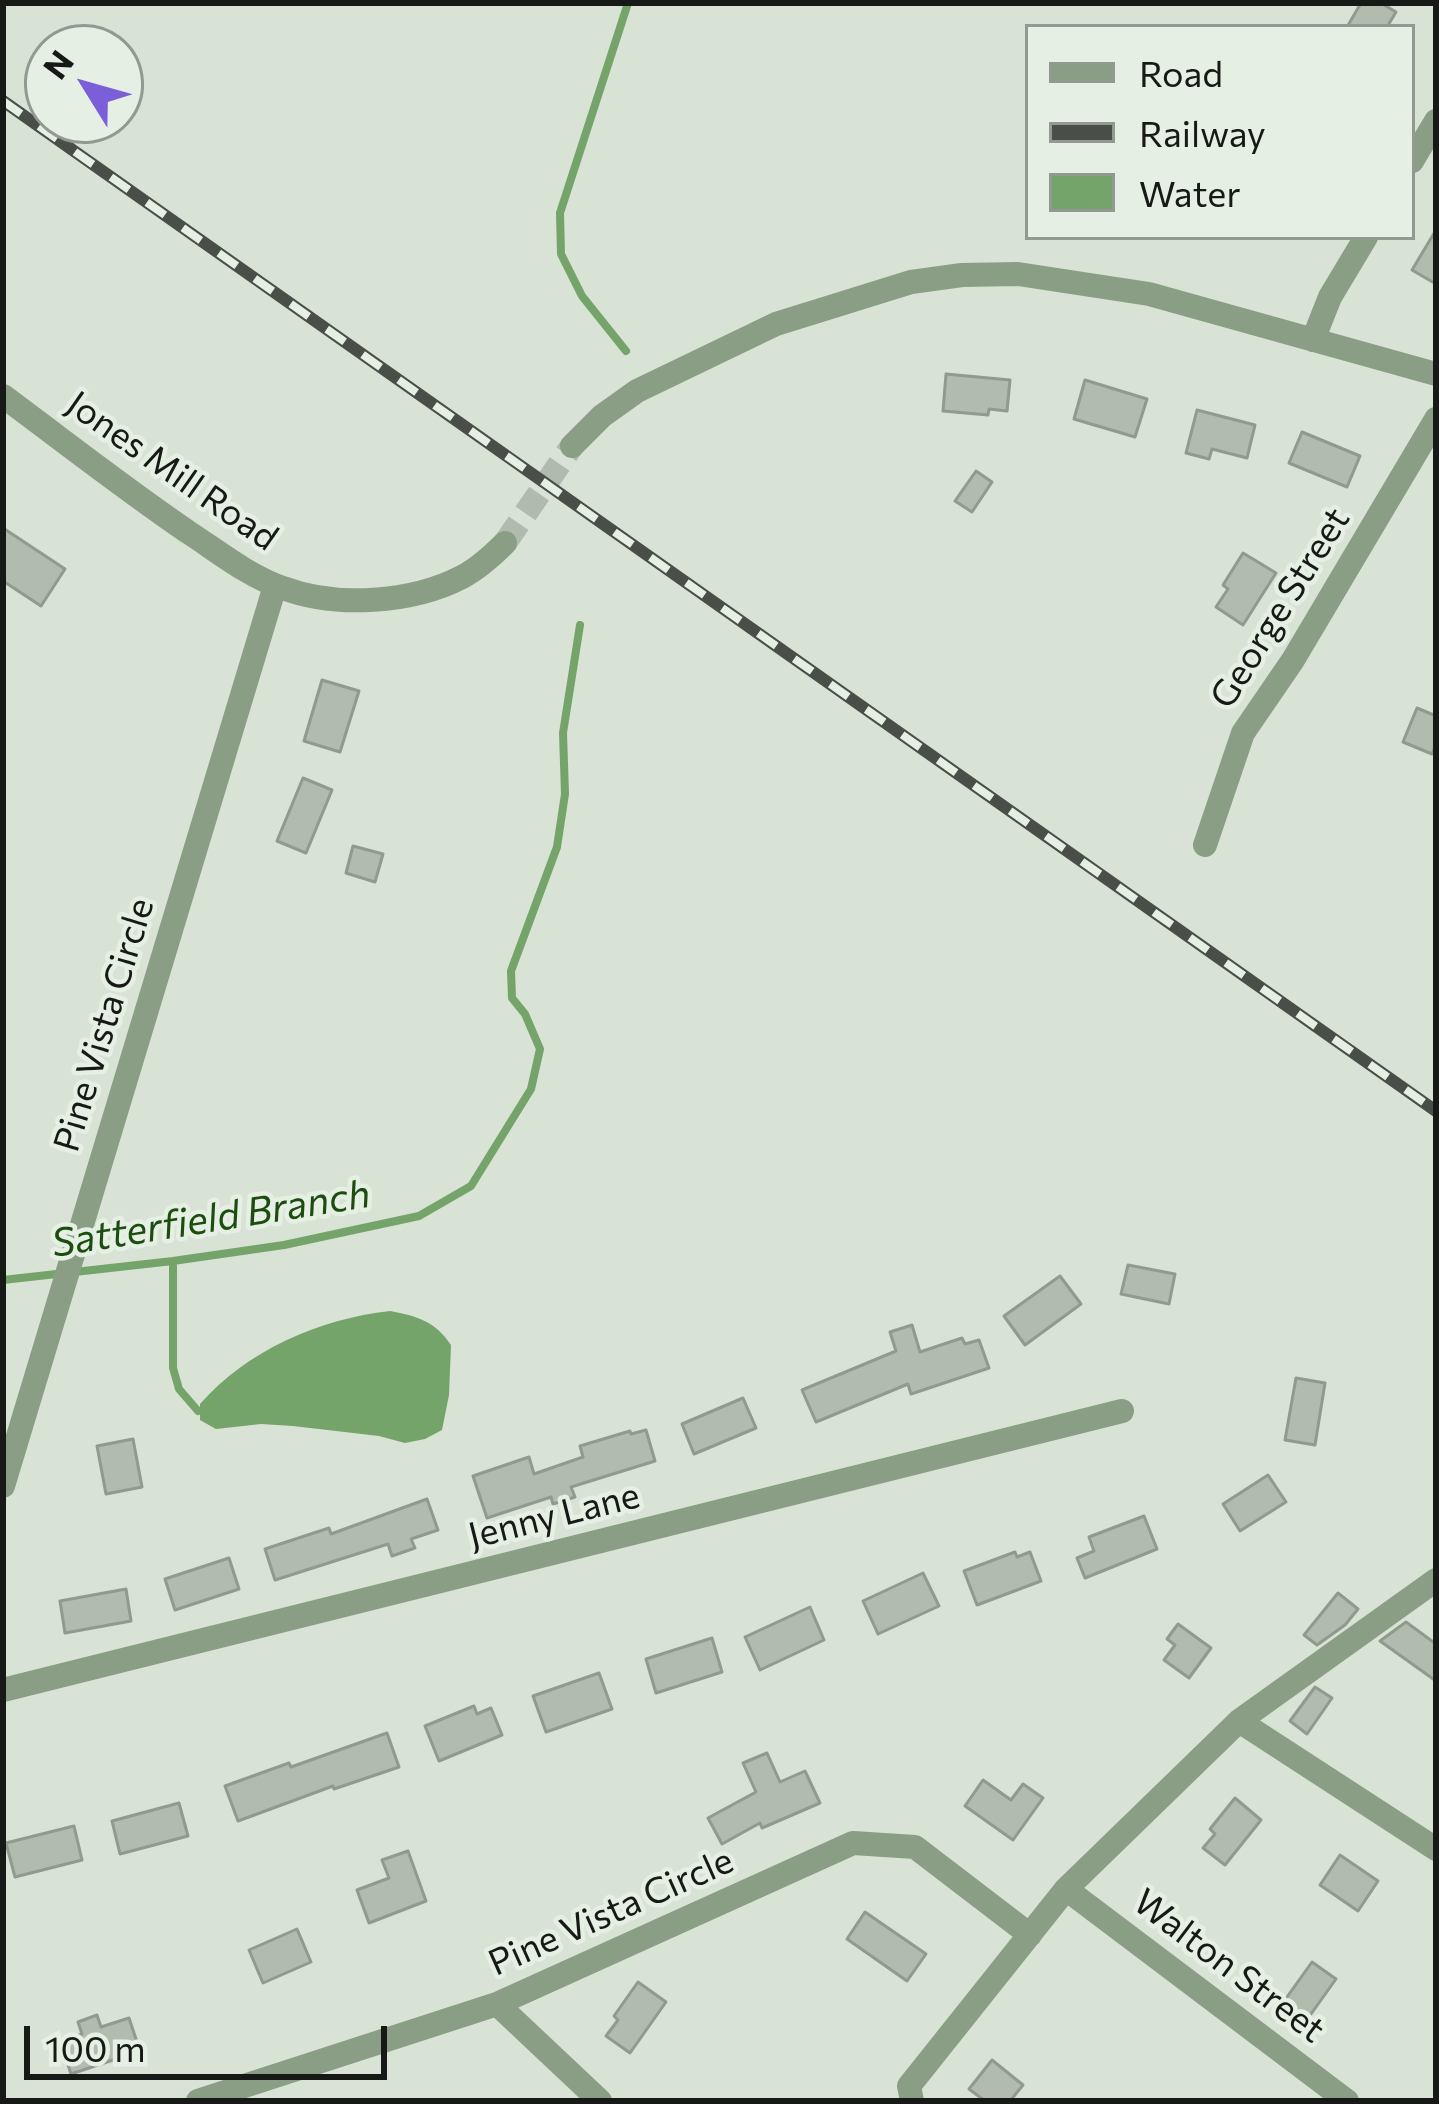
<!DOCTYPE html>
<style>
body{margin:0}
#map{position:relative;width:1439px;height:2104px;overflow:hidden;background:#d8e2d5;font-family:Commissioner,sans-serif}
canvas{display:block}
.frame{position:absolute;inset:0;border:6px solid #161915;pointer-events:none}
.legend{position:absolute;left:1025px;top:24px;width:390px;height:216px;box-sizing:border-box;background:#e5efe3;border:3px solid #929991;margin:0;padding:15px 21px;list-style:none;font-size:36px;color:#161915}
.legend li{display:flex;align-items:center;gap:24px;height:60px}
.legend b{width:60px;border:3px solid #929991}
.north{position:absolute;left:24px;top:24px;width:120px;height:120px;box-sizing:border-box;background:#e5efe3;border:3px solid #929991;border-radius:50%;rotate:307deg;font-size:33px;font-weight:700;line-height:48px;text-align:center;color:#161915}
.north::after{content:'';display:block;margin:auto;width:42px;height:54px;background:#7b5fd9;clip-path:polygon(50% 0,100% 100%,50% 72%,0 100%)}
.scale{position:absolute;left:24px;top:2026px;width:363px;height:54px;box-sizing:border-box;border:6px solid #161915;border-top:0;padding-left:15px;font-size:36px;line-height:42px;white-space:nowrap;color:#161915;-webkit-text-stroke:9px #e5efe3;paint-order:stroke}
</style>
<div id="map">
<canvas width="1439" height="2104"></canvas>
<div class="frame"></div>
<ul class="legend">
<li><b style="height:15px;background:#899e85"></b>Road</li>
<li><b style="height:15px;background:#494e48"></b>Railway</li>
<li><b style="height:33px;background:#74a469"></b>Water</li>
</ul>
<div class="north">N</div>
<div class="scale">100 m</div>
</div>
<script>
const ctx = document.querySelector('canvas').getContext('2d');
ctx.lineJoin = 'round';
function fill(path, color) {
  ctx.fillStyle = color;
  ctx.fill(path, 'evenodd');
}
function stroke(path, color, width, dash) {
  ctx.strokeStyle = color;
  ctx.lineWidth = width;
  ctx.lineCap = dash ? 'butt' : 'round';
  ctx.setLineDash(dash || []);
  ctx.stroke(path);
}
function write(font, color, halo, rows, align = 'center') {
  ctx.font = font + ' Commissioner,sans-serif';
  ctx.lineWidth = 9;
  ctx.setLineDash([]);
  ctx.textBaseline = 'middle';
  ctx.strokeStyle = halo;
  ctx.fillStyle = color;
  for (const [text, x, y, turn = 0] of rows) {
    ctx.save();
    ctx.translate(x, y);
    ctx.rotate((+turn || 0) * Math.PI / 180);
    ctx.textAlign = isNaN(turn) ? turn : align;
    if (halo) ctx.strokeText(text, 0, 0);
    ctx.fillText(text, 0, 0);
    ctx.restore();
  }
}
fill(new Path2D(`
 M390,1311C417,1316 435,1321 451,1345L449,1395L442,1430L425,1439L405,1443L379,1436L293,1426L261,1424L216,1429L200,1420V1404C248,1350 319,1319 390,1311Z`), '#74a469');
stroke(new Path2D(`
 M626,351L582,296L561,254L560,213L628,3
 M173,1261V1368L179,1389L198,1411
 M3,1280L173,1261L284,1245L419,1216L471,1186L531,1089L540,1049L525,1014L512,998L511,971L557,847L565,794L563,733L580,625`), '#74a469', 8);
const building = new Path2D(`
 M1361,3H1381L1396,12L1387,27H1347Z
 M1436,230V284L1412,270Z
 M946,374L1010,380L1007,411L989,409L988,415L943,411Z
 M1085,380L1147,399L1135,437L1074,419Z
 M1197,410L1255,425L1247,458L1212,449L1209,459L1186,453Z
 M1302,432L1360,456L1347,487L1289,463Z
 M976,471L992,482L972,512L955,501Z
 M3,528L65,569L41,606L3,581Z
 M1243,553L1276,573L1243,625L1216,607L1228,589L1223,585Z
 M322,680L359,691L340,752L304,741Z
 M1417,708L1436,716V744L1432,754L1403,742Z
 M303,778L332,790L306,853L277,841Z
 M353,846L383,854L375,882L346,873Z
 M1128,1265L1175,1274L1169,1304L1121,1294Z
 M1060,1276L1081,1304L1025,1345L1004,1316Z
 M912,1325L920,1352L962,1338L965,1344L979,1340L989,1368L911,1394L908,1384L816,1422L802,1390L896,1351L890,1332Z
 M1296,1378L1325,1383L1315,1445L1285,1440Z
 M743,1398L756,1428L694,1454L682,1424Z
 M646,1430L655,1461L571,1487L575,1497L553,1504L551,1497L487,1518L473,1476L529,1457L534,1474L583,1457L580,1446L630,1431L631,1434Z
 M133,1439L142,1487L106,1494L97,1446Z
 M1268,1475L1286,1502L1240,1531L1223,1504Z
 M427,1499L438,1530L411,1539L415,1548L392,1556L388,1544L275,1580L265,1549L329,1528L331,1534Z
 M1144,1516L1157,1549L1085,1578L1077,1558L1094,1551L1089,1537Z
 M1015,1552L1017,1557L1030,1552L1041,1581L977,1605L964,1571Z
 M229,1558L239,1589L175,1610L165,1579Z
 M923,1573L939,1606L878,1634L863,1601Z
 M126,1589L131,1621L65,1633L60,1601Z
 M1338,1593L1358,1609L1345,1625L1317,1645L1304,1635Z
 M810,1607L824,1640L760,1670L745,1637Z
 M1406,1622L1436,1644V1681L1380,1641Z
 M1178,1624L1211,1648L1189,1678L1164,1660L1175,1645L1167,1639Z
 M712,1638L722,1672L656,1693L646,1659Z
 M599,1673L612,1709L546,1732L533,1696Z
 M1315,1687L1332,1698L1307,1734L1290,1721Z
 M474,1706L477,1714L491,1708L502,1735L439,1761L425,1726Z
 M387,1733L399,1767L334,1789L333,1786L238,1821L225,1786L289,1763L291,1767Z
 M767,1753L780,1782L805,1771L820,1803L762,1828L760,1823L722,1844L708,1818L756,1792L743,1763Z
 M983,1780L1011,1800L1023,1784L1043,1798L1013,1840L965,1806Z
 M1235,1798L1261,1820L1225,1865L1203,1848L1215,1834L1210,1829Z
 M179,1803L188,1836L120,1854L112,1821Z
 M74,1826L82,1860L15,1877L6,1843Z
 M408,1851L426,1901L369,1923L357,1890L389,1878L382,1860Z
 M1340,1855L1378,1881L1358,1911L1320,1885Z
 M865,1912L926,1954L907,1981L847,1939Z
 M297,1929L311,1962L263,1983L249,1950Z
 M1312,1962L1336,1979L1306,2021L1282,2004Z
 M638,1982L666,2002L630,2053L606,2036L618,2020L614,2016Z
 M97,2015L101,2027L129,2018L140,2051L71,2074L60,2041L82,2034L78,2022Z
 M992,2060L1023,2085L1010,2101H985L969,2089Z`);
fill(building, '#b1bbae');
stroke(building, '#919a8f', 3);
stroke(new Path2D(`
 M505,543L572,446`), '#b1baaf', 24, [24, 12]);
stroke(new Path2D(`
 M1412,161L1436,121
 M1313,340L1330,297L1366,237
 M3,396C65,442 125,489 188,532C219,552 248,576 283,588C336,608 412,603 462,577C479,568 492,556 505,543
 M572,446L602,416L637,391L776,324L911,282L962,275L1018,274L1149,294L1436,374
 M1205,845L1243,733L1293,660L1436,419
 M3,1486L275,586
 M3,1690L1122,1411
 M1239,1721L1436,1849
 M1066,1889L1347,2101
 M497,2004L600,2101
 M198,2101L497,2004L853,1843L915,1847L1030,1935
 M912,2101L909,2086L1066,1889L1239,1721L1436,1580`), '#899e85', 24);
const rail = new Path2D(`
 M3,101L1436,1111`);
stroke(rail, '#494e48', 12);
stroke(rail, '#e5efe3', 8, [22]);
write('36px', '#161915', '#e5efe3', [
 ["Jones Mill Road",172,471,35],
 ["George Street",1280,608,-58],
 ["Pine Vista Circle",104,1025,-73],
 ["Jenny Lane",554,1516,-14],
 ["Pine Vista Circle",611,1912,-24],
 ["Walton Street",1229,1966,37]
]);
write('italic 39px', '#1d4c11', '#e5efe3', [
 ["Satterfield Branch",211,1219,-9]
]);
</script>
